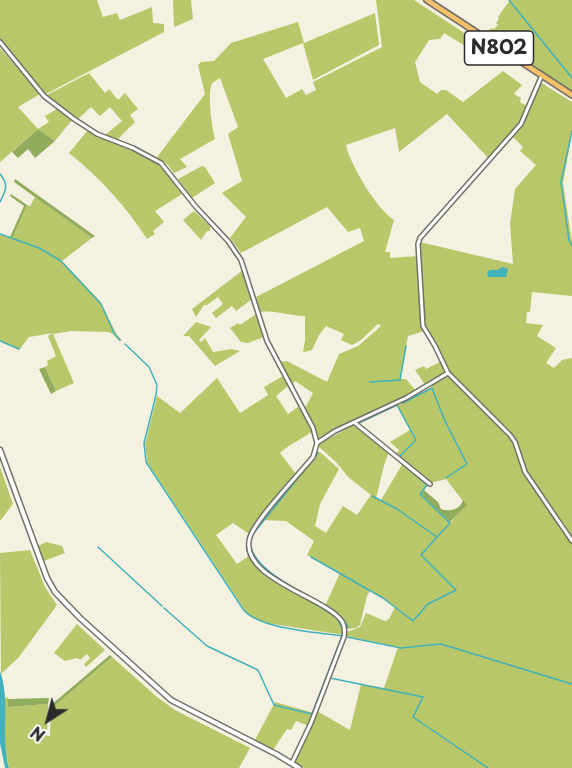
<!DOCTYPE html>
<style>
body{margin:0}
#map{position:relative;width:572px;height:768px;overflow:hidden;background:#f5f1e0;font-family:"Playpen Sans",sans-serif}
canvas{display:block}
.north{position:absolute;left:18px;top:690px;width:60px;height:60px;-webkit-text-stroke:4px #fff;paint-order:stroke;rotate:216deg;font-size:16px;font-weight:700;line-height:24px;text-align:center;color:#2b2b2b}
.north::after{content:'';display:block;margin:auto;width:21px;height:27px;background:#2b2b2b;clip-path:polygon(50% 0,100% 100%,50% 72%,0 100%)}
</style>
<div id="map">
<canvas width="572" height="768"></canvas>
<div class="north">N</div>
</div>
<script>
const ctx = document.querySelector('canvas').getContext('2d');
ctx.lineJoin = 'round';
function fill(path, color) {
  ctx.fillStyle = color;
  ctx.fill(path, 'evenodd');
}
function stroke(path, color, width, dash) {
  ctx.strokeStyle = color;
  ctx.lineWidth = width;
  ctx.lineCap = dash ? 'butt' : 'round';
  ctx.setLineDash(dash || []);
  ctx.stroke(path);
}
function write(font, color, halo, rows, align = 'center') {
  ctx.font = font + ' "Playpen Sans",sans-serif';
  ctx.lineWidth = 5;
  ctx.setLineDash([]);
  ctx.textBaseline = 'middle';
  ctx.strokeStyle = halo;
  ctx.fillStyle = color;
  for (const [text, x, y, turn = 0] of rows) {
    ctx.save();
    ctx.translate(x, y);
    ctx.rotate((+turn || 0) * Math.PI / 180);
    ctx.textAlign = isNaN(turn) ? turn : align;
    if (halo) ctx.strokeText(text, 0, 0);
    ctx.fillText(text, 0, 0);
    ctx.restore();
  }
}
fill(new Path2D(`
 M0,0H97L103,17L117,13L120,20L152,7L153,23L164,24V32L46,94L0,42Z
 M173,0H191L193,19L174,27Z
 M376,0H414L475,40L470,46L467,47L444,33L440,39L429,40L415,62L420,82L437,94L441,90H446L463,102L503,71L522,85L514,94L521,98L520,102L527,106L520,123L489,159L447,114L399,152L395,128L346,145C350,165 377,209 394,220L385,252H390V258L418,256L421,321L424,331L408,336L400,379H406L416,391L319,440L305,408L313,393L295,381L292,385L280,362L287,361L327,382L339,354L358,346L381,326L378,324L361,340L352,345L341,340L344,334L326,326L319,335L312,350L304,352L303,351L305,341V316C289,316 276,310 260,312L256,297L364,241L360,228L348,232L327,207L241,253L230,238L246,217L222,193L242,181L228,134L238,127L220,78C217,80 214,81 212,84C207,92 212,128 215,139L180,159L187,167L174,173L168,165L157,157L205,94L198,65L201,62L214,61L231,43L298,22L304,43L375,13L379,45L313,80L303,43L263,59L286,98L302,89L306,95L316,90L313,82L382,47Z
 M510,0H572V92L485,35L491,28L494,29L498,25L496,23L499,19L498,17Z
 M480,41L495,51L482,60L472,53Z
 M0,48L40,94L18,107L38,129L49,122L45,116L57,109L72,120L55,141L38,129L0,162Z
 M89,73L105,93L109,89L118,100L125,93L138,109L130,115L135,122L118,139L105,135L122,121L110,107L100,116L91,107L78,119L47,95Z
 M540,82L572,102V133L563,183L572,242V296L532,292L530,312H527L526,323L543,325L537,336L556,348L546,363L554,368L562,360L572,358V536L528,474L517,440L451,374L436,343L424,326L420,242L513,264L510,224L515,189L536,165L520,151L523,147L513,137L524,120Z
 M88,130L161,163L184,193L155,211L164,222L153,231L155,234L147,239C125,205 100,178 69,153Z
 M202,166L205,167L215,183L192,198L178,179Z
 M35,197L92,238L62,261L100,301L117,335L122,340L119,341L113,334L108,332L71,331L53,334L74,383L56,391L45,367L48,365L47,361L56,356L48,336L53,333L29,337L19,350L0,341V235L13,237L27,205L30,206Z
 M194,211L210,226V231H207L201,240L183,220Z
 M243,270L251,300L236,311L232,306L216,318L212,313L223,304L218,297L207,305H204L196,317L192,309Z
 M256,314L264,337L248,343L241,342L230,328L238,323L240,325Z
 M196,322L211,327L199,340L201,342L205,338L213,352L232,349L240,351L215,366L189,336H183Z
 M442,361L446,371L445,374L425,385L415,370L424,366L426,369Z
 M449,375L515,441L527,480L572,543V768H304L295,762L317,711L350,730L361,684L384,688L398,647L346,636L347,632L360,627L366,613L385,621L389,619L395,607L370,590L367,596L360,625L356,628L347,629L337,614L325,606L340,573L307,555L314,541L286,521L262,520L311,461L316,452H320L339,469L320,504L315,526L326,533L343,506L357,515L371,495L348,477L337,463L319,447V444L354,425L389,452C382,467 381,482 376,498L381,500L403,463L428,485L421,494L451,522L466,505L446,479L430,483L396,454L399,450L390,442L410,430L397,406L432,387L431,384Z
 M283,376L288,386L276,396L288,414L299,406L313,431C301,440 291,443 280,453L296,474L249,534L233,523L216,535L237,564L250,555L277,581L334,614L340,621L344,635L266,623L248,615L147,462L145,444L157,396L180,413L217,378L240,413L268,395L264,387Z
 M0,467L13,504L0,521Z
 M46,542L62,546L65,553L44,561L38,546Z
 M30,550L45,587L57,605L19,657L1,674L0,553Z
 M77,624L105,650L86,667L84,664L90,658L87,654L80,660L77,658L65,661L54,653Z
 M112,657L157,697L175,710L250,748L239,768H9L4,744V698L8,697L7,700L8,707L48,704L47,736H50L51,709Z
 M275,702L314,713L309,726L296,721L291,730L287,729L273,750L255,740Z`), '#b8c769');
fill(new Path2D(`
 M38,129L55,141L35,158L28,149L18,158L12,152Z
 M15,179L95,236L92,238L14,182Z
 M11,194L27,205L13,237H10L24,206L10,196Z
 M45,367L56,391L51,394L39,369Z
 M424,490L438,502L441,509C449,512 460,510 463,500L467,505L450,522L421,494Z
 M110,655L112,657L51,709V705Z
 M49,698L48,704L8,707L7,699Z`), '#92ac5d');
fill(new Path2D(`
 M503,267L508,269L506,277H489L487,274L489,270H497Z
 M0,671C11,702 0,736 9,768H5L0,743Z`), '#41b1bb');
stroke(new Path2D(`
 M509,0L572,78
 M572,131L561,182L569,240L572,246
 M0,174C9,185 6,190 0,202
 M0,234L39,248L61,261L101,304L114,333L120,340
 M0,341L19,349
 M125,344L149,367L157,385L156,395L144,443L146,462L243,609C258,629 317,632 342,636
 M370,382L400,380L406,346
 M403,403L432,388L445,421L467,464L446,478
 M359,423L397,405L416,440L399,457
 M408,469L427,485L420,494L450,523L438,536
 M253,534L318,453
 M98,547L162,606
 M251,548C258,569 286,583 305,595
 M311,557L383,598L413,621L428,604L456,590L421,555L437,537L397,509L372,496
 M275,580L332,614
 M309,597C325,605 340,611 348,627
 M164,608L207,646L258,670L274,705L312,714L342,636L343,630L338,620
 M347,637L401,648L441,644L572,684
 M330,678L423,697L413,717L488,768`), '#41b1bb', 1.5);
const minor = new Path2D(`
 M0,42L44,96L74,119L97,134L133,148L161,163L196,207L228,241L241,260L267,341L313,428L317,443L313,457C299,474 256,519 250,537C237,577 324,597 341,620C345,625 345,631 344,637L311,723L292,763
 M542,75L521,124L420,238L418,244L423,326L435,346L448,373L510,435L515,442L525,472L572,541
 M355,423L430,484
 M317,443L335,431L406,398L448,373`);
const tertiary = new Path2D(`
 M0,450L47,578L55,592L80,618L171,700L276,754L299,768`);
const primary = new Path2D(`
 M427,0L572,95`);
stroke(minor, '#72706a', 6);
stroke(tertiary, '#72706a', 7);
stroke(primary, '#72706a', 8);
stroke(minor, '#fff', 3);
stroke(tertiary, '#fff', 4);
stroke(primary, '#f6c06b', 4.5);
for (const [x, y, w] of [
 [499,48,69]
]) {
  const box = new Path2D();
  box.roundRect(x - w / 2, y - 17, w, 34, 4.5);
  ctx.fillStyle = '#fff';
  ctx.fill(box);
  stroke(box, '#2b2b2b', 1.5);
}
write('bold 20px', '#2b2b2b', null, [
 ["N802",499,48]
]);
</script>
